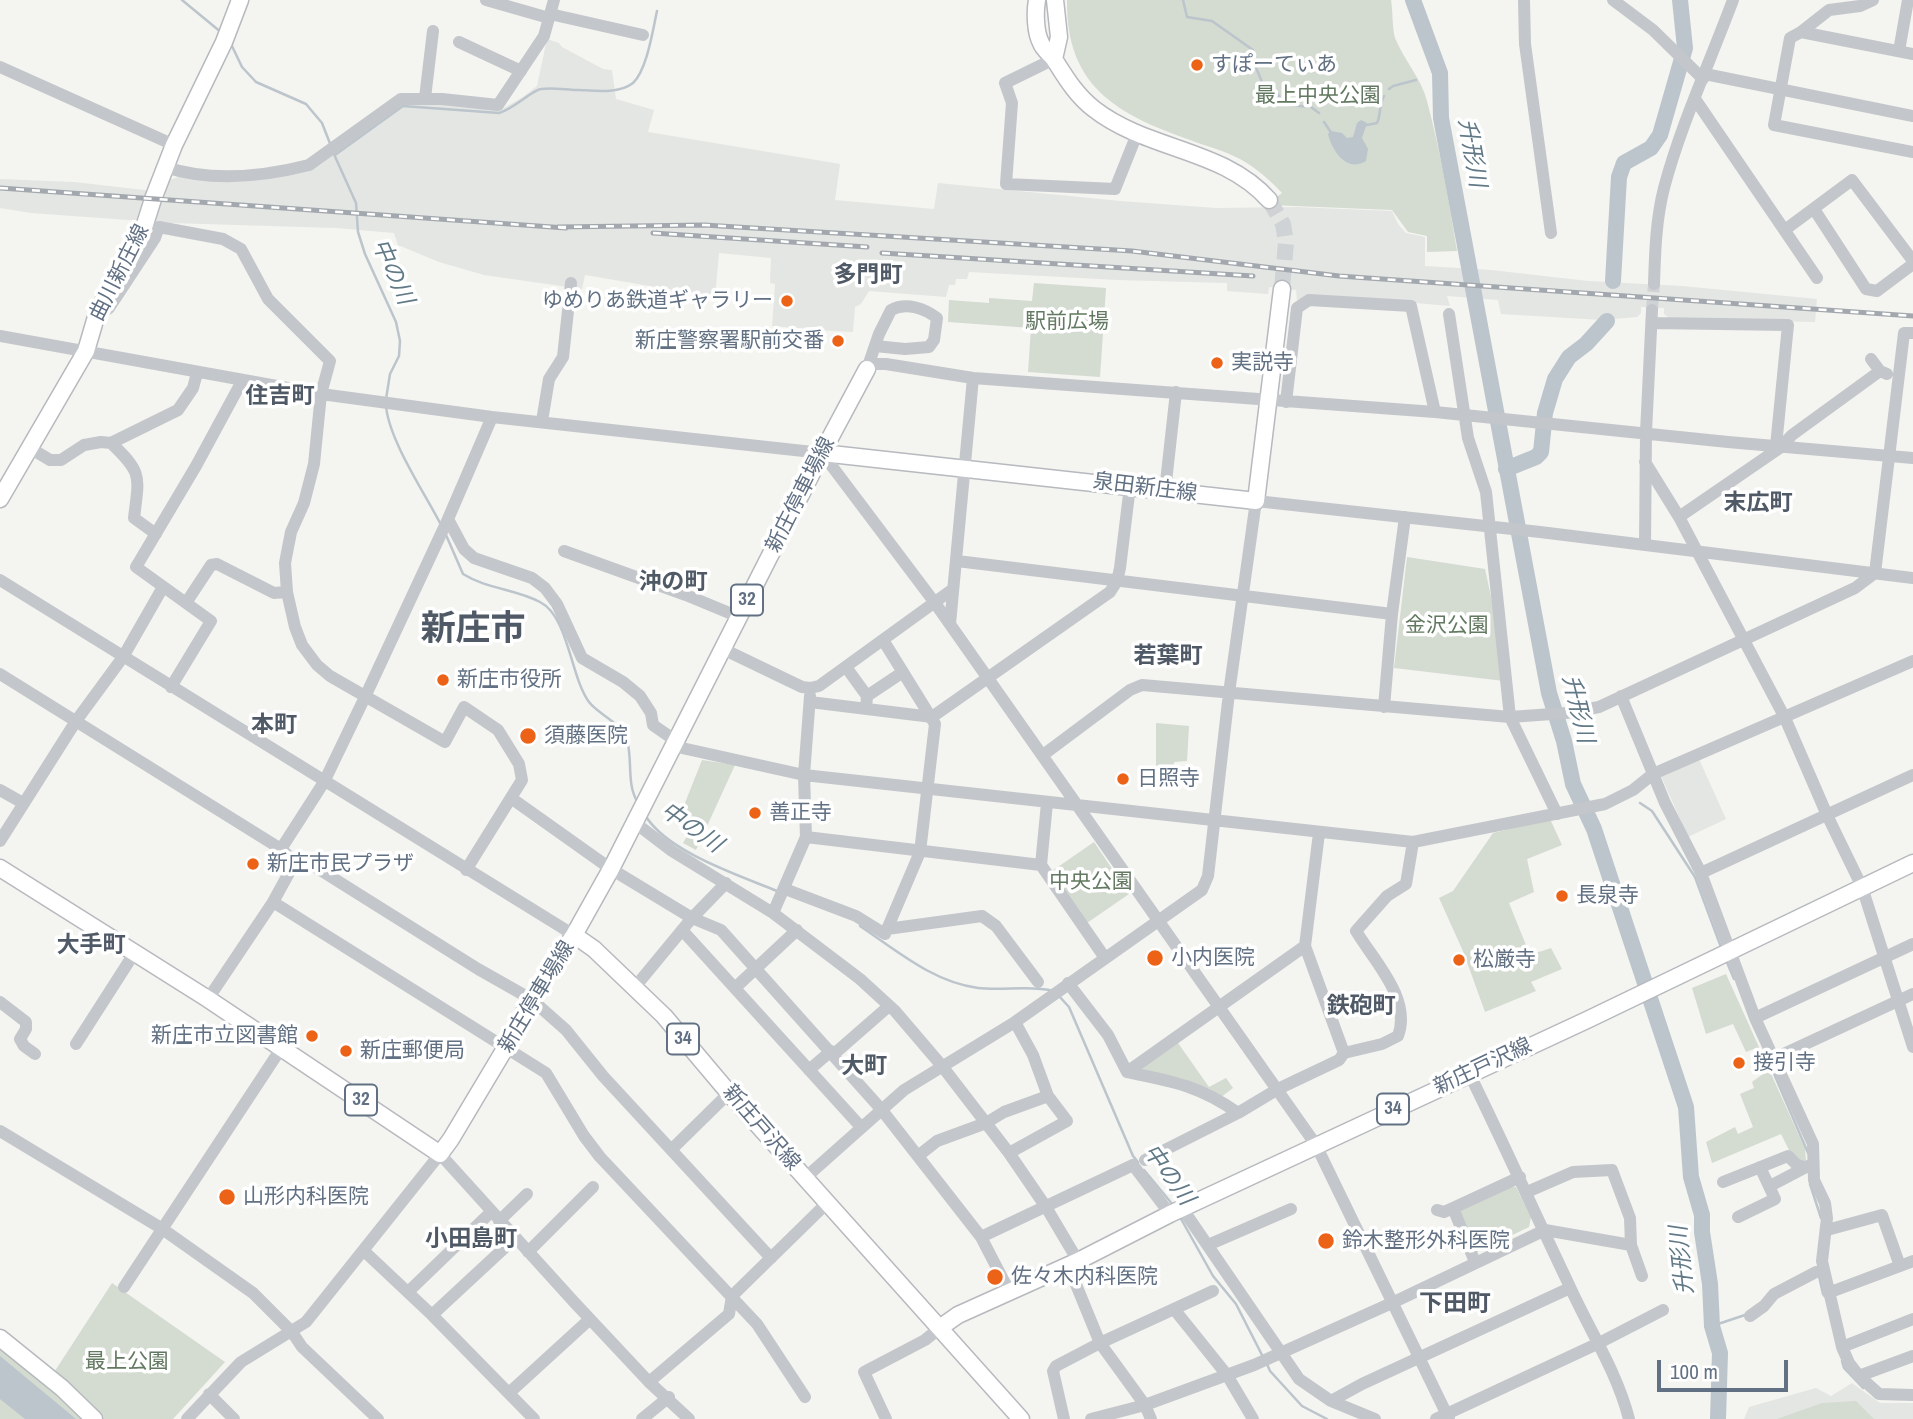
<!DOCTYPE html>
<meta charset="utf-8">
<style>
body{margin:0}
#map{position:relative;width:1913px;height:1419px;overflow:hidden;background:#f4f4f0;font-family:"Archivo Narrow",sans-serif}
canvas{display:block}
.scale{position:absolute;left:1657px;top:1360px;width:131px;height:32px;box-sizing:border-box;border:4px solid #617083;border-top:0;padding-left:9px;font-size:21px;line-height:24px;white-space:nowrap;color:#617083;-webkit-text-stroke:5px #fff;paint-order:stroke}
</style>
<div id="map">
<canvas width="1913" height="1419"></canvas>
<div class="scale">100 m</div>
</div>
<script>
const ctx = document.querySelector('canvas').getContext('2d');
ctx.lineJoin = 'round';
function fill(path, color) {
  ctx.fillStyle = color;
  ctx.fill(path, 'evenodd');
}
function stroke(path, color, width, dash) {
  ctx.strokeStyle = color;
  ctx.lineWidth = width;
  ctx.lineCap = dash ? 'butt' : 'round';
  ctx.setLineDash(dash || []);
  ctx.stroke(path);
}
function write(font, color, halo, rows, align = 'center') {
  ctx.font = font + ' "Archivo Narrow","Noto Sans JP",sans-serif';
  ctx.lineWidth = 7;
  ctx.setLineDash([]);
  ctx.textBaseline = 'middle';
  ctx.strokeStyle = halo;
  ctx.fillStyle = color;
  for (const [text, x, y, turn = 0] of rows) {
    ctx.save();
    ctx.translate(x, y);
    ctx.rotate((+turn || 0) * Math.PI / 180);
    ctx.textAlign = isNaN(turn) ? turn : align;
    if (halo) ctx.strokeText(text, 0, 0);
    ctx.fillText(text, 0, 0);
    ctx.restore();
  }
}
fill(new Path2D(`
 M547,39L559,43L562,47L603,69L612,70L616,99L654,110L648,132L840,164L835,200L934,209L938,183L1120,201L1216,208L1297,207L1392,211L1398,224L1406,233L1425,237V266L1491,270L1588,281L1682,286L1817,299L1815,322L1669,318L1664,314V308L1641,307V313L1637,317L1602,320L1501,314L1498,300L1447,296L1450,306L1336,296L1316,303L1297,300L1296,290L1269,287L1268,294L1227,291V283L1117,280L969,272L967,279H956L955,285H949L946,297L869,291L861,304L855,307L853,332L817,330L772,326L775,284L770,283L771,258L719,253L715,297L585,275L582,289L484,275L439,262L398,245L394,233L337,228L171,223L31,213L0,208V179L74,182L162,192L166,181L185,175L294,173L400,104L408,102L502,109L523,97L537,86Z
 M1699,759L1726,819L1688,837L1661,776Z
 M1852,1383L1880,1403H1913V1419H1744L1749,1407L1816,1388L1831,1396Z`), '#e4e6e3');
fill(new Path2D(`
 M1067,0H1391C1393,11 1392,28 1395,38C1404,60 1421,78 1427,101C1440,150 1449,201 1457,251L1427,252V236L1408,232L1392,210L1270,205V202L1282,193C1270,180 1256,168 1240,159C1225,151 1206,146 1190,140C1117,114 1066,87 1067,0Z
 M1034,283L1106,288L1100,377L1028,372L1031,328L948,322L949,300L989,303V298L1032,301Z
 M1407,557L1485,569L1506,666L1504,681L1394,668Z
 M1156,723L1189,726L1187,761L1174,762L1175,783L1156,786Z
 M702,760L735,765L696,850L683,843L687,836L681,813Z
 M1550,819L1562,845L1527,859L1534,892L1509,903L1530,955L1551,948L1562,969L1531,982L1536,991L1485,1012L1463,951L1439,898L1453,891L1493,833Z
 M1094,842L1129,894L1087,923L1052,871Z
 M1726,974L1805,1149L1806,1161H1799L1790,1152L1781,1134L1712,1163L1706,1142L1735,1127L1738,1134L1753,1127L1740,1094L1754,1088L1752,1082L1763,1074L1754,1049L1746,1052L1733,1024L1706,1034L1692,988Z
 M1178,1043L1209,1087L1226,1078L1233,1088L1220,1098L1137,1068Z
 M1509,1186L1516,1187L1531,1217L1529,1227L1477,1252L1458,1209Z
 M112,1283L225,1362L173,1419H103L53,1374Z
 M0,1347L88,1419H0Z
 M1856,1401L1874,1419H1777L1822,1403Z`), '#d4dbd1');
fill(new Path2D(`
 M1361,120L1367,123L1362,138L1368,149L1366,161C1347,173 1332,151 1328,134L1331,131L1342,133L1347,138L1353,137L1357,123Z
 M0,1356L76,1419H25L0,1399Z`), '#bcc5cc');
stroke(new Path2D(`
 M182,0L222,33
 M1183,0L1187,17L1212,21L1253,50L1255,65L1264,87L1276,92L1284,103L1289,105L1311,107L1319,113
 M231,44L242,67L256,82L306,104L322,123L331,146
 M1389,89L1393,86L1416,80
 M1324,122L1332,134
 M1367,125L1377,123C1381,115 1379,105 1384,96
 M333,152L356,203L358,232L365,254L396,322L400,341L399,356L390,374L386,399
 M335,155L403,106L499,113C514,109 532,90 541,89C553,87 567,90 580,90C596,91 619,94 633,83C647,70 653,29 657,11
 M386,406C389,440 424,492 440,523
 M446,535L463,574C487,589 516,589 540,602C569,617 570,676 589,702C599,715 622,723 627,740C633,761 626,784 638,803
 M1640,803L1652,811L1695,877L1721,947
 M645,815C667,852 738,875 777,891
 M860,926C897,951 933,982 978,988C1001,991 1033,985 1053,991
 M1726,960L1734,979
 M1058,995L1069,1007L1133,1156L1138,1162
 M1772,1069L1808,1153
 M1144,1170L1173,1205
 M1810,1184L1821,1218
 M1180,1217L1213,1276L1236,1304L1262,1355
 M1819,1276L1823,1294
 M1712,1326L1745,1315
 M1842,1361L1844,1368L1863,1388
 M1267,1364L1270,1371L1302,1406L1327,1419`), '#bcc5cc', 2.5);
stroke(new Path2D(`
 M1413,0L1440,73L1441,118L1549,693L1564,741L1573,784L1594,829L1686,1107L1691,1177L1702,1215V1232L1710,1284L1712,1326L1720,1353L1718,1419
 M1613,281L1619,177L1624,163L1651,148L1660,135L1685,48L1680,0
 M1506,469L1536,457L1541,452L1545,413L1555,379L1569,357L1586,344L1607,321`), '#bcc5cc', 16);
stroke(new Path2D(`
 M1652,310L1654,284`), '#cfd3d5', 12, [12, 6]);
stroke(new Path2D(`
 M1269,200L1283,224L1286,242L1282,289`), '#cfd3d5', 16, [16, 8]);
const major = new Path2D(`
 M1037,0C1035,11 1035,32 1041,43C1043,49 1050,54 1054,59C1066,78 1076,95 1094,109C1148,151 1223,148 1269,200
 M1054,59L1059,37L1055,0
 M822,453L1256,501L1282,289
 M0,499L86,351L96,317L111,285L141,237L153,199L174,145L224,42L240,0
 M0,868L208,999L440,1154L451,1139L506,1047L531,999L574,935L611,869L822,453L867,369
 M574,935L594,949L664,1016L729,1093L1021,1419
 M941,1327L958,1315L1078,1261L1170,1214L1587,1020L1913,863
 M0,1338L62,1388L94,1419`);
stroke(major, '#b6b9be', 19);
stroke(new Path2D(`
 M486,0L549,18
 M1524,0L1525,44L1551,233
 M1613,0L1653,30L1703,79
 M550,14L643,35
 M1801,32L1829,10L1860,6L1873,0
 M459,42L521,71
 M1899,51L1908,0
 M1913,54L1801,32L1790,38L1774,125L1913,152
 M1054,59L1005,83L1012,103L1006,184L1115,189L1137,134
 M0,67L174,145
 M1705,74L1913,116
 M425,98L433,31
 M1695,99L1817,278
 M165,167C211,182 262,177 309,165L401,99H442L498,105L544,36L554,0
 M1814,209L1866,289L1877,291L1913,264
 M1786,229L1852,180L1913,261
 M1654,284C1655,252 1656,219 1664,188C1681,124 1710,62 1733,0
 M1449,314L1468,438L1486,492L1510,717L1557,814
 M96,317L109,308L155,238L159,227L223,239L241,249L268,299L330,361L321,394L314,464L304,503L291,532L285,563L287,592L295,627L302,645L317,665L330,676L445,742L464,707L498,730L519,764L522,780L466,870
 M1652,323L1788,325L1776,446
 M0,336L321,394L492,417L822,453L935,603L1316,1145L1449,1419
 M1871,359L1880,371L1887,374
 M867,369L874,364H886L973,378L1435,412L1728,442L1913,458
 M867,369L879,334L891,310C906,302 924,308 937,318L934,340L929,347L905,349L875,346
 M1286,402L1297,308L1309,300L1411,306L1435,412
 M542,421L549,379L563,357L571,283
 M111,443C143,473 139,476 134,518L156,534
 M30,448L50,460H61L84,445L101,442L111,443L178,410L193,388L197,373
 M1645,462L1679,517L1785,718L1827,815L1862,887L1913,1047
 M1165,491L1176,392
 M1679,517L1781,447L1792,435L1880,371
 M448,519L464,549L474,558L532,578L545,588L557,604L582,658L623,682L640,696L651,713L653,725L676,741
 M1645,545L1646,432L1652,310
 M564,551L686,595L739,617
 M957,561L1392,614
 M0,580L574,935
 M186,603L211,565L217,564L274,593L287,592
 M950,624L973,378
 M723,649L802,687L810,688L819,686L953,589
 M846,667L867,696
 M0,674L281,849L295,862L309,863L478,969L531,999L566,1030L603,1076L771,1258
 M171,687L211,621L136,567L196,466L242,381
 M1621,696L1665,803L1701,873L1755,1018L1813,1144L1814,1180L1825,1203L1827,1218L1822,1261L1842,1347L1849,1363L1859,1376L1879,1394L1913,1395
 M810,702L932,717L1110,592L1117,581L1120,568L1130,486
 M1384,707L1392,614L1405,517
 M866,709L867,696L903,672
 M673,746L804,775L1413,842L1605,804L1633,790L1653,774L1913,661
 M1043,755L1130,690L1142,685L1510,717L1566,713L1599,707L1855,588L1875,573L1904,333H1913
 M0,790L23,803
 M511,798L611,869L692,918L721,930L881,1109L981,1237L1009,1291
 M1047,803L1041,865L1105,958
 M634,822L672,851L773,913L860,979L895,1011L942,1066L1009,1153L1046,1207L1078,1261
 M1319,833L1305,946L1344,1053
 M806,837L1041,865
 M0,841L76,721L123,657L163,587
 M281,849L324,782L365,697L448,519L492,417
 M1701,873L1913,775
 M785,889L856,916L885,934L920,852L935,724L883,640
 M273,902L546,1073L584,1136L600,1157L757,1324L805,1397
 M773,913L806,837L804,775L810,696
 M887,929L982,916L996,926L1038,982
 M682,930L861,1127
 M1068,983L1108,1035L1127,1072
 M635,987L692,918L726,883
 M736,987L797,930
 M208,999L273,902L295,862
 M0,1002L26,1022V1029L20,1039L24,1046L35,1054
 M1755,1018L1913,944
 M76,1044L135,952
 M834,1054L889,1006
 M1773,1059L1913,994
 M809,1070L831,1051
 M1127,1072L1305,946
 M1127,1072C1172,1081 1200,1086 1238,1113
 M1469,1073C1504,1144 1536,1216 1570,1287C1590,1331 1617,1372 1629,1419
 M0,1131L161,1228L253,1293L292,1332L302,1347L378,1419
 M672,1149L729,1093
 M1009,1153L1067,1121L1048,1096L1033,1055L1015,1022
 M918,1156L937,1141L986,1123L1004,1112L1048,1096
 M1145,1160L1238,1113L1278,1089L1339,1060L1344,1053L1382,1044L1398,1036C1412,999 1374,961 1356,931L1387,896L1406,884L1413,842
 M805,1178L904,1090L1015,1022L1202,890L1208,876L1229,693L1256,501L1540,532L1913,578
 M1723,1182L1788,1156L1797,1165L1804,1167
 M1770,1186L1810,1165
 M1182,1208L1299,1379L1331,1401L1375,1419
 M1453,1208L1475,1262
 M1437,1210L1444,1212L1453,1208L1520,1177
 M1738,1217L1775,1199L1760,1167
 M499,1221L527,1194
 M1827,1230L1882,1215L1900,1266
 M981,1237L1133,1165L1170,1214
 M1208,1245L1291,1209
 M1631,1245L1642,1276
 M364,1251L432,1315L534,1419
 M528,1252L593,1187
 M1068,1265L1100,1343L1145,1405L1151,1419
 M124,1287L282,1047
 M408,1292L491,1212
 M1828,1293L1913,1261
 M1174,1309L1227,1375L1253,1419
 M432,1315L515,1238
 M1750,1316L1764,1306L1774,1294L1816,1272
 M1842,1347L1913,1319
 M1859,1376L1913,1356
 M649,1382L729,1314L732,1296L827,1203
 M509,1393L590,1319
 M209,1394L234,1419
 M1331,1401L1362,1384L1570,1288
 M187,1419L241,1362L306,1322L440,1154L574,1302L649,1382L689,1419
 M642,1419L669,1397
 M886,1419L864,1372L925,1340L941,1327
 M1064,1419L1053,1371L1056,1366L1100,1343L1213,1291
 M1091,1419L1145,1405L1254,1365L1394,1302L1545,1230L1631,1245L1630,1218L1612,1170L1573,1172L1527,1192
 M1436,1419L1599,1343L1663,1310`), '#c3c6ca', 12);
stroke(major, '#fff', 16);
const rail = new Path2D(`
 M0,188L566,228
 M558,227L704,225L1132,251L1339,276L1913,316
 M653,233L867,247
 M882,253L1253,276`);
stroke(rail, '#a3a8af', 5);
stroke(rail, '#fff', 2.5, [8]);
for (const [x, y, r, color] of [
 [1197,65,7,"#ec6318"],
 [787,301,7,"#ec6318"],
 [838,341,7,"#ec6318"],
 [1217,363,7,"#ec6318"],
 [443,680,7,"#ec6318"],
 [528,736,9,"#ec6318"],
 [1123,779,7,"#ec6318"],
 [755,813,7,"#ec6318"],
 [253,864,7,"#ec6318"],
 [1562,896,7,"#ec6318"],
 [1155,958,9,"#ec6318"],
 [1459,960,7,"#ec6318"],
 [312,1036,7,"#ec6318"],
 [346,1051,7,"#ec6318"],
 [1739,1063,7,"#ec6318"],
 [227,1197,9,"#ec6318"],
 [1326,1241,9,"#ec6318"],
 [995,1277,9,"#ec6318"]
]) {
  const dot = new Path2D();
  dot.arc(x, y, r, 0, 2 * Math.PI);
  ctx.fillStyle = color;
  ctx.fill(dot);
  stroke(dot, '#fff', 2.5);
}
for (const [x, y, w] of [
 [747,600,32],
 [683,1039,32],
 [361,1100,32],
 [1393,1109,32]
]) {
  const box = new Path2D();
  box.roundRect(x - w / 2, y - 15.5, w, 31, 5);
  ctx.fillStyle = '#fff';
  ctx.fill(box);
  stroke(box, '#617083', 2);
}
write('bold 19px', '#617083', null, [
 ["32",747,600],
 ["34",683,1039],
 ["32",361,1100],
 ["34",1393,1109]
]);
write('21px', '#617083', '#fff', [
 ["すぽーてぃあ",1211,65],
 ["ゆめりあ鉄道ギャラリー",773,301,"right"],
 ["新庄警察署駅前交番",824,341,"right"],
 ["実説寺",1231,363],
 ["新庄市役所",457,680],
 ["須藤医院",544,736],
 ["日照寺",1137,779],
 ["善正寺",769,813],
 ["新庄市民プラザ",267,864],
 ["長泉寺",1576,896],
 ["小内医院",1171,958],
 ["松厳寺",1473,960],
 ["新庄市立図書館",298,1036,"right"],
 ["新庄郵便局",360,1051],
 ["接引寺",1753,1063],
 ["山形内科医院",243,1197],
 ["鈴木整形外科医院",1342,1241],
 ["佐々木内科医院",1011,1277]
], 'left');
write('21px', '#637961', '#fff', [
 ["最上中央公園",1318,96],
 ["駅前広場",1067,322],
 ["金沢公園",1447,626],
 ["中央公園",1091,882],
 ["最上公園",127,1362]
]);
write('21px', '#617083', '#fff', [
 ["曲川新庄線",120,273,-63],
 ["泉田新庄線",1145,488,7],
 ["新庄停車場線",801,495,-63],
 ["新庄停車場線",537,997,-59],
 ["新庄戸沢線",1483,1067,-25],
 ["新庄戸沢線",761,1128,49]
]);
write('italic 23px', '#627987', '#fff', [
 ["升形川",1471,153,80],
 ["中の川",392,272,66],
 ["升形川",1577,709,76],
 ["中の川",691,828,35],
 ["中の川",1168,1175,54],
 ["升形川",1683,1260,-96]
]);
write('bold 23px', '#505a67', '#fff', [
 ["多門町",868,276],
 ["住吉町",280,397],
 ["末広町",1758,504],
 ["沖の町",673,583],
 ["若葉町",1168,657],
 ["本町",274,726],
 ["大手町",91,946],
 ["鉄砲町",1361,1007],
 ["大町",864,1067],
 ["小田島町",471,1240]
]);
write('bold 24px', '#505a67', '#fff', [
 ["下田町",1455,1305]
]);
write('bold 35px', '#505a67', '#fff', [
 ["新庄市",473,631]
]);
</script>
